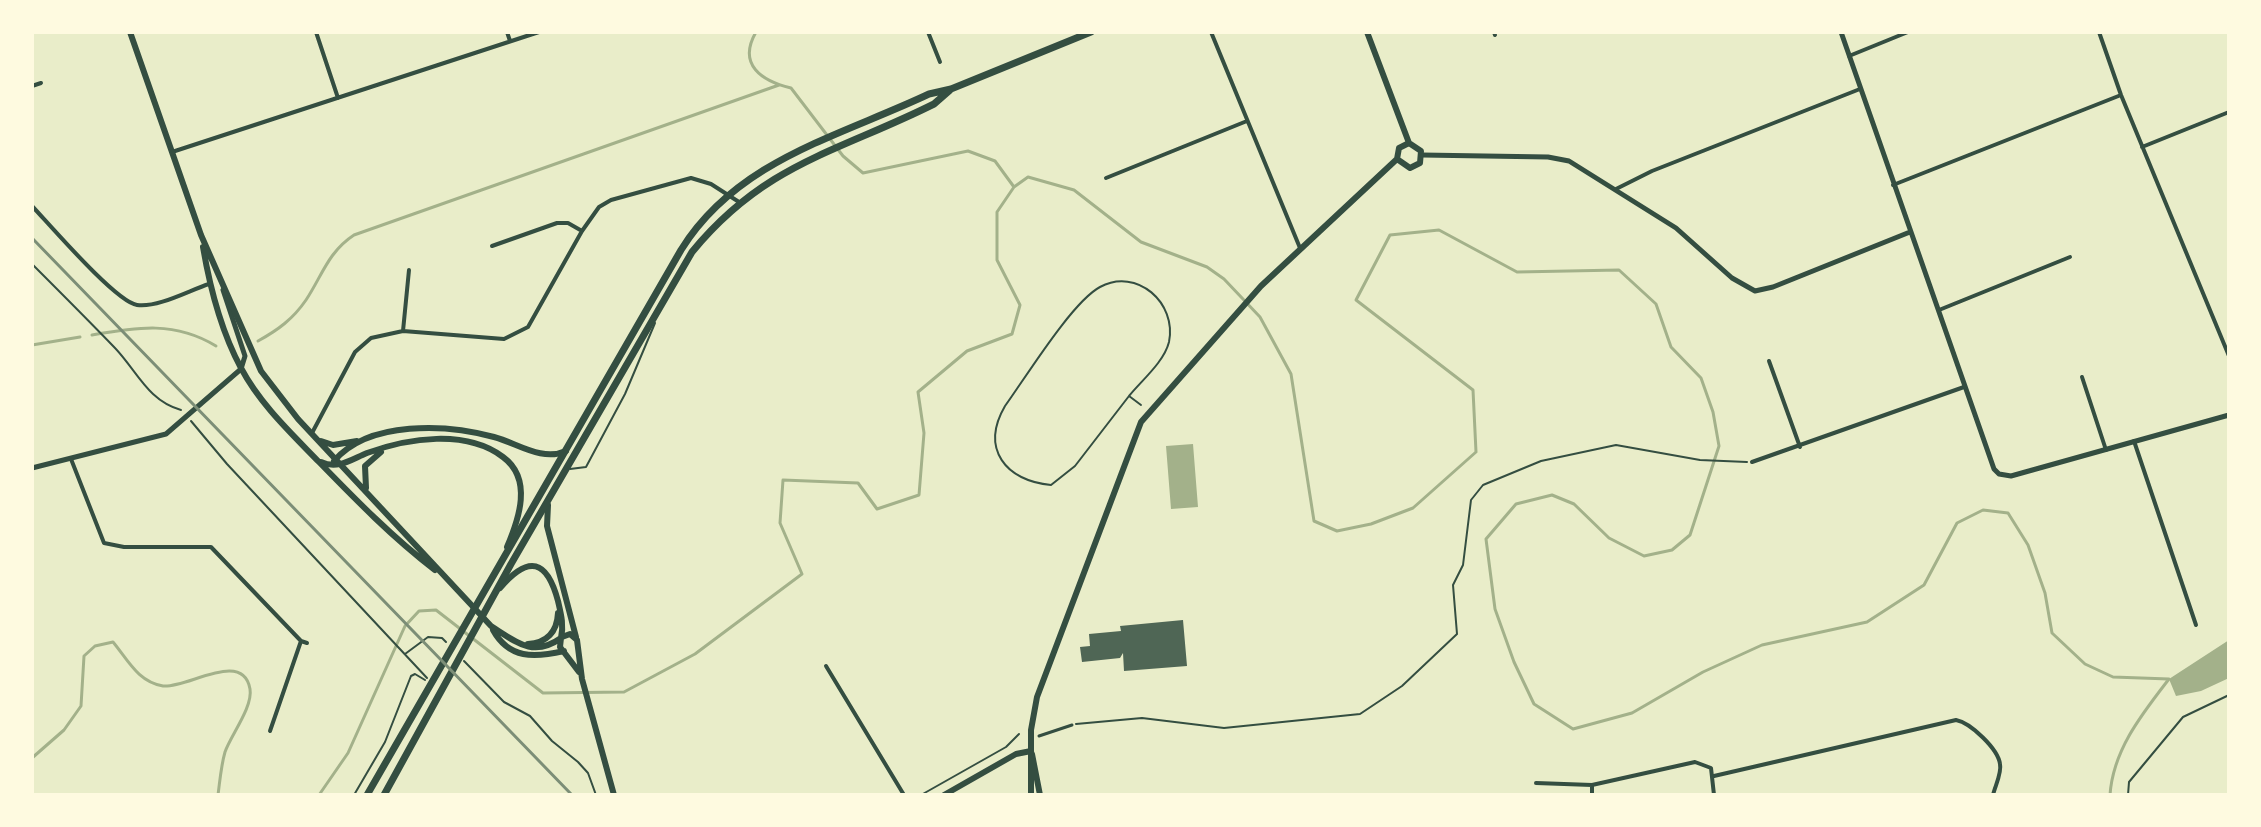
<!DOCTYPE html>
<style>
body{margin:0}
#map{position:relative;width:2261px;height:827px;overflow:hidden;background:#e9edc9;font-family:"Open Sans",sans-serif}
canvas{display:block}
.frame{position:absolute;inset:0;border:34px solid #fefae0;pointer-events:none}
</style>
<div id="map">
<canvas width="2261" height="827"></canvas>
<div class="frame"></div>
</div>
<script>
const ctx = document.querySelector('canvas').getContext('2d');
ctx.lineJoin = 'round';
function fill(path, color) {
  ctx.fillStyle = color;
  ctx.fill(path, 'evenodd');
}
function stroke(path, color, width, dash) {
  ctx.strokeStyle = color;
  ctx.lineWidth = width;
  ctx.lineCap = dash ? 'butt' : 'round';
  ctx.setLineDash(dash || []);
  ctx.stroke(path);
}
fill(new Path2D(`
 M1193,444L1198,507L1171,509L1166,446Z
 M2229,640V678L2201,691L2176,696L2169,679Z`), '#a3b18a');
stroke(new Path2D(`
 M756,32C737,65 762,81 791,88L843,156L863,173L968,151L995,161L1014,187
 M92,335C138,327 175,321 216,346
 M258,341C278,330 293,319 306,300C322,276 328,252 354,235L779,85
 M32,345L80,337
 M32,758L64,730L81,706L84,656L95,646L113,642C128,660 138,682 163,686C186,689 243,649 250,689C253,707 231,735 225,752C221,766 220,780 218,795
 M319,795L348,753L405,626L419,611L436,610L543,693L624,692L695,654L802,574L780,523L783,480L858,483L877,509L919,495L924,433L918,392L967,351L1012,334L1020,305L997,260V212L1014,187L1028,177L1074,190L1141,242L1207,267L1224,279L1260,317L1291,374L1314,521L1337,531L1371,524L1413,508L1476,452L1473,390L1356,300L1390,235L1439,230L1517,272L1619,270L1656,304L1671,347L1701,378L1713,412L1719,446L1690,535L1672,550L1644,556L1609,538L1574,504L1552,495L1516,504L1486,539L1495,609L1514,662L1534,704L1573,729L1632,713L1703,672L1762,645L1867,622L1924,585L1957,523L1983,510L2008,513L2028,545L2045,593L2052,633L2085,664L2113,677L2169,679
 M2110,795C2113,750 2142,714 2169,679`), '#a3b18a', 3);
fill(new Path2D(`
 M1183,620L1187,666L1124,671L1123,653L1120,658L1082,662L1080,647L1090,646L1089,634L1121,631L1120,626Z`), '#4f6655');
stroke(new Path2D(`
 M32,264C60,292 88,320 115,348C137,371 148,401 181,410
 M1129,396C1142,380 1164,362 1169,342C1177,303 1137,267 1100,287C1072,302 1026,377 1005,406C980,449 1006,481 1051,485L1075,466L1129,396L1141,405
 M191,421L227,464L427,678
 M405,654L428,637L442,638L446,642
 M464,661L504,702L530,716L552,741L578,762L588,773L596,795
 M1076,724L1142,718L1224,728L1360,714L1402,686L1457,634L1453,585L1463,565L1471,500L1483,485L1541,461L1616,445L1700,460L1747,462
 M354,795L385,742L411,676L415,674L425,680
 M921,795L1006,747L1019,734
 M2128,795L2129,782L2183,717L2229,695`), '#344e41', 2);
stroke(new Path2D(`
 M570,469L586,467L625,394L655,323`), '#344e41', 2);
stroke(new Path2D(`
 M1039,736L1072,725`), '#344e41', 3);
stroke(new Path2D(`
 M316,32L338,98
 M507,32L510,41
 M928,32L940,62
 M1211,32L1300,248
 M1494,32L1495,35
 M2099,32L2121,95L2229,356
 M1849,56L1908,32
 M32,86L41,83
 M2142,147L2229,112
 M172,152L539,32
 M1106,178L1247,121
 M1893,185L2121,95
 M1616,189L1652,171L1860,89
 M32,206C50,225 116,302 137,305C158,308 190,290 209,284
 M492,246L557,223H568L582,231
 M1939,310L2070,257
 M403,331L409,270
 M1769,361L1800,447
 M2082,377L2106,450
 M312,433L355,352L371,338L403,331L504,339L528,327L582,231L599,207L611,200L691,178L711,184L739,202
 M2134,441L2196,625
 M71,459L104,543L124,547H211L301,641L307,643
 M1752,462L1964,387
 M826,666L904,795
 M270,731L301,641
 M1714,776L1956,720C1971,723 1998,749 2000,764C2002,773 1995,786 1993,795
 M1536,783L1592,785L1695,762L1711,768L1714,795
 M1592,785V795`), '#344e41', 4);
stroke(new Path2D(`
 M1841,32L1994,469L1999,474L2011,476L2229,415
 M1422,155L1548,157L1569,161L1676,228L1732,278L1755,291L1773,287L1910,232
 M32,468L166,434L241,369L245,356L223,290`), '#344e41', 5);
stroke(new Path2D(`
 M130,32L201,235L261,371L298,419L491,626C516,642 533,658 561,638C564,625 561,614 558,601C547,560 529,554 500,588
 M1367,32L1409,143
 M1397,159L1410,168L1420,163L1421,151L1409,143
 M1397,159L1399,148L1409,143
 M203,247C210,288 221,331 241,368C260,404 291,433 319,462C356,500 392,537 435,570
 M321,441L333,445L357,441
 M334,461C369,420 447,424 494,437C517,443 542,462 566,451
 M321,462C338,470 352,459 367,453C408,438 466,429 503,457C533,479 519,519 507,547
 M366,488L365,466L381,452
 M548,505L547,526L576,637
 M493,630C509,659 534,658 564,651
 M562,637L570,634L577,640L582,679L614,795
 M561,638L560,647L579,672
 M528,644C547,643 557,632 558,613
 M1032,754L1040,795
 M944,795L1016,754L1031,751
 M1031,795V730L1037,697L1141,422L1261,286L1397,159`), '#344e41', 6);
stroke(new Path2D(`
 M367,795L681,250C737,160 838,137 929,94L951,89L1091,32
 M384,795L511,564L692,252C765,163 838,152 934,104L950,90`), '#344e41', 7);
stroke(new Path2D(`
 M32,238L572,795`), '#7c8e77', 3);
</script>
